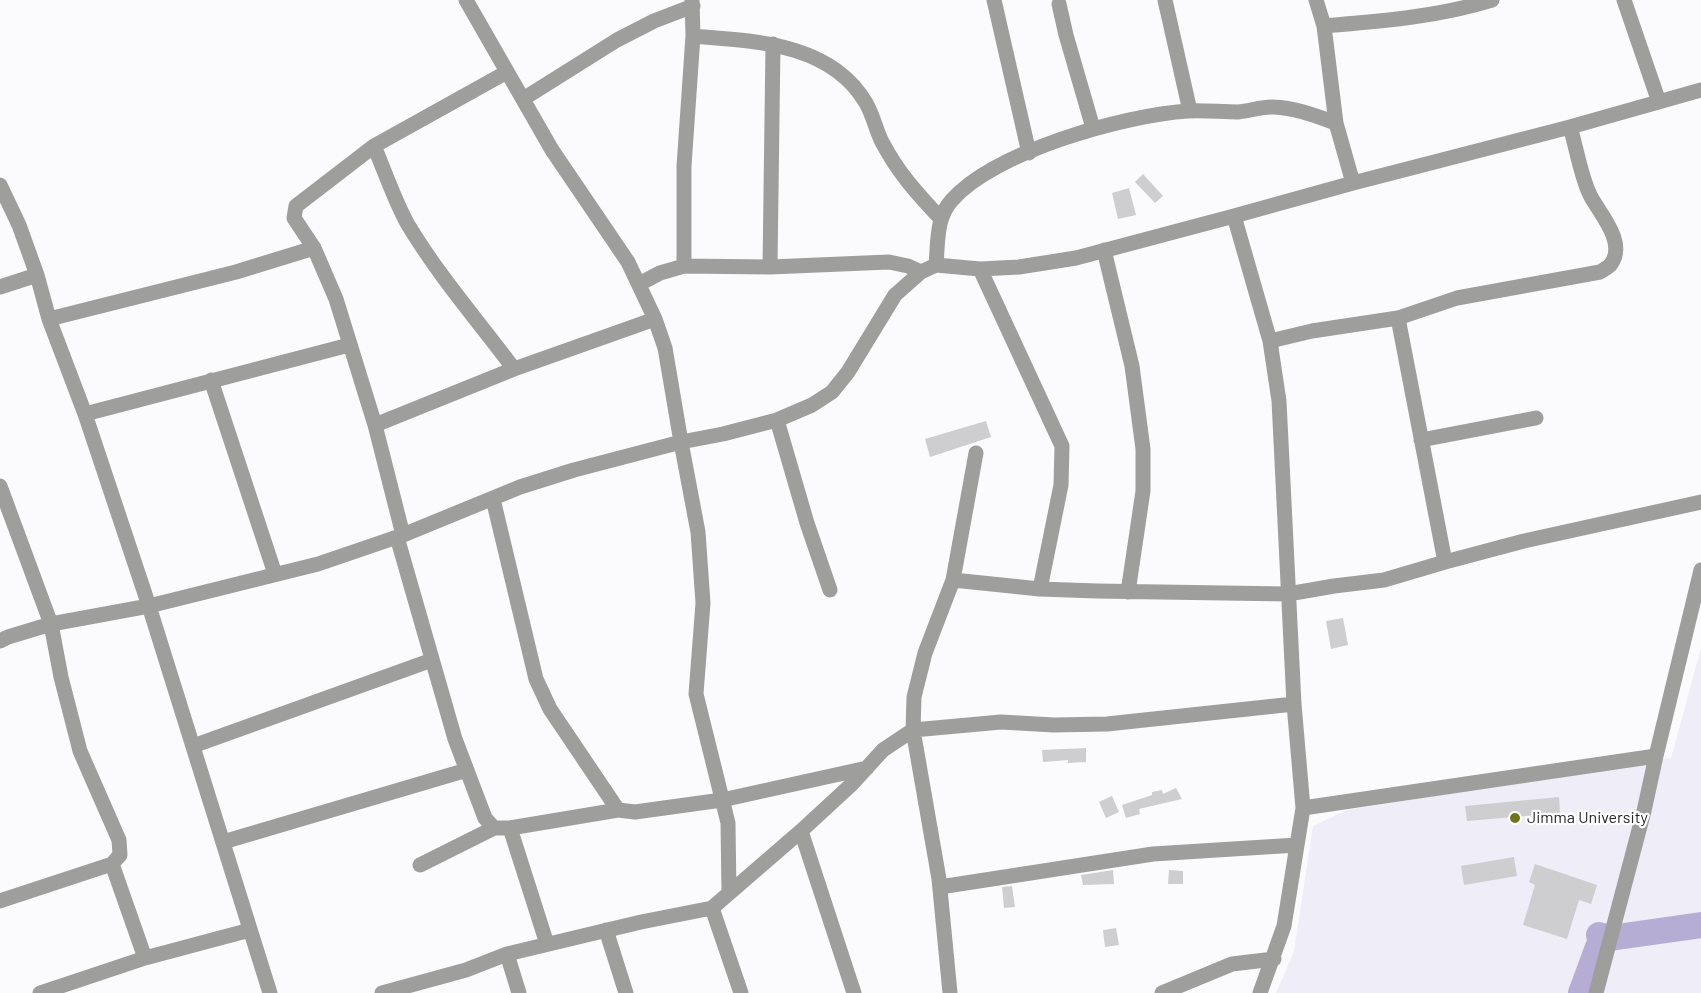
<!DOCTYPE html>
<style>
body{margin:0}
canvas{display:block;background:#fbfbfe}
</style>
<canvas width="1701" height="993"></canvas>
<script>
const ctx = document.querySelector('canvas').getContext('2d');
ctx.lineJoin = 'round';
function fill(path, color) {
  ctx.fillStyle = color;
  ctx.fill(path, 'evenodd');
}
function stroke(path, color, width, dash) {
  ctx.strokeStyle = color;
  ctx.lineWidth = width;
  ctx.lineCap = dash ? 'butt' : 'round';
  ctx.setLineDash(dash || []);
  ctx.stroke(path);
}
function write(font, color, halo, rows, align = 'center') {
  ctx.font = font + ' Barlow,sans-serif';
  ctx.lineWidth = 4.5;
  ctx.setLineDash([]);
  ctx.textBaseline = 'middle';
  ctx.strokeStyle = halo;
  ctx.fillStyle = color;
  for (const [text, x, y, turn = 0] of rows) {
    ctx.save();
    ctx.translate(x, y);
    ctx.rotate((+turn || 0) * Math.PI / 180);
    ctx.textAlign = isNaN(turn) ? turn : align;
    if (halo) ctx.strokeText(text, 0, 0);
    ctx.fillText(text, 0, 0);
    ctx.restore();
  }
}
fill(new Path2D(`
 M1701,648V993H1276L1294,951L1313,826L1347,810L1671,758Z`), '#efedf8');
stroke(new Path2D(`
 M1599,935L1610,938L1701,925
 M1581,993L1598,947`), '#b6add5', 26);
fill(new Path2D(`
 M1143,174L1163,196L1155,203L1135,182Z
 M1129,188L1136,215L1118,219L1112,193Z
 M986,421L991,437L930,457L925,439Z
 M1343,618L1348,645L1331,649L1326,621Z
 M1086,748V762L1068,763V760L1043,762L1042,750Z
 M1176,788L1182,799L1139,809L1140,814L1126,818L1122,805L1152,795V792L1162,790L1163,794Z
 M1112,796L1119,812L1106,818L1099,802Z
 M1559,797L1560,813L1467,821L1465,806Z
 M1514,857L1517,876L1464,885L1461,866Z
 M1535,864L1597,885L1591,904L1579,900L1567,939L1523,925L1535,885L1529,882Z
 M1113,870L1114,884L1083,885L1081,875Z
 M1169,870L1183,871V884H1168Z
 M1012,886L1015,907L1004,908L1002,887Z
 M1116,928L1119,945L1105,947L1103,930Z`), '#ceced1');
stroke(new Path2D(`
 M466,0L552,150L628,262L655,319L665,348L681,442L698,532L703,603L696,694L728,823L729,893
 M994,0L1029,153
 M1165,0L1190,111
 M1316,0L1324,26L1336,123L1353,183
 M1624,0L1659,102
 M1059,4L1066,35L1093,128
 M1324,26C1381,21 1437,17 1492,0
 M693,36C755,41 831,43 866,103C873,115 876,130 882,142C899,174 916,192 941,219
 M523,99L617,40L654,21L693,6
 M374,146C385,172 394,199 407,223C438,275 478,321 514,369
 M0,185L19,225L37,275L49,319L85,414L149,606L270,993
 M1234,216L1270,341L1279,401L1294,704L1303,808L1284,926L1260,993
 M1104,250L1132,366L1143,449V491L1128,592
 M936,265C938,243 936,217 952,200C994,152 1124,115 1188,111C1204,110 1221,112 1238,112C1250,111 1263,106 1274,107C1296,108 1316,116 1336,123
 M684,266V166L693,36L692,0
 M770,267L773,44
 M980,269L1062,446L1061,485L1040,589
 M639,284L660,273L684,266L770,267L889,262L908,266L921,272
 M0,287L37,275
 M1398,318L1445,562
 M49,319L236,272L314,248
 M1270,341L1312,331L1398,318L1457,298L1600,272C1603,270 1609,267 1611,264C1627,242 1599,213 1590,195C1581,177 1576,146 1570,127
 M211,380L275,574
 M85,414L349,345
 M777,420L807,523L830,590
 M375,425L514,369L655,319
 M1421,440L1536,418
 M0,486L51,624L61,677L80,751L119,840L120,855L112,864L0,901
 M493,499L536,679L550,709L618,810
 M403,535L375,425L336,299L314,248L294,218L296,206L374,146L507,72
 M397,537L455,739L485,818L494,828
 M953,580L1040,589L1097,591L1288,594L1334,586L1384,580L1445,562L1524,541L1701,502
 M0,641L8,637L51,624L149,606L318,564L403,535L520,487L574,470L681,442L723,434L777,420L812,405L832,392L848,372L895,295L921,272L936,265L980,269L1019,267L1076,258L1234,216L1353,183L1570,127L1701,90
 M193,746L432,660
 M1303,808L1656,756
 M510,828L547,944
 M801,831L854,993
 M223,842L467,770
 M112,864L145,958
 M420,865L494,828H510L618,810L635,812L722,800L867,768
 M940,887L1153,854L1297,845
 M712,908L741,993
 M606,930L626,993
 M507,954L519,993
 M40,993L145,958L250,930
 M382,993L466,970L507,954L641,922L712,908L801,831L852,784L883,750L913,730L1001,722L1054,725L1107,724L1294,704
 M950,993L939,879L913,730L914,697L925,653L953,580L976,453
 M1162,993L1232,964L1274,959
 M1596,993L1644,811L1656,756L1701,570`), '#9e9f9d', 15);
for (const [x, y, r, color] of [
 [1515,818,6,"#6f741c"]
]) {
  const dot = new Path2D();
  dot.arc(x, y, r, 0, 2 * Math.PI);
  ctx.fillStyle = color;
  ctx.fill(dot);
  stroke(dot, '#fff', 2);
}
write('16px', '#252426', '#fff', [
 ["Jimma University",1527,818]
], 'left');
</script>
